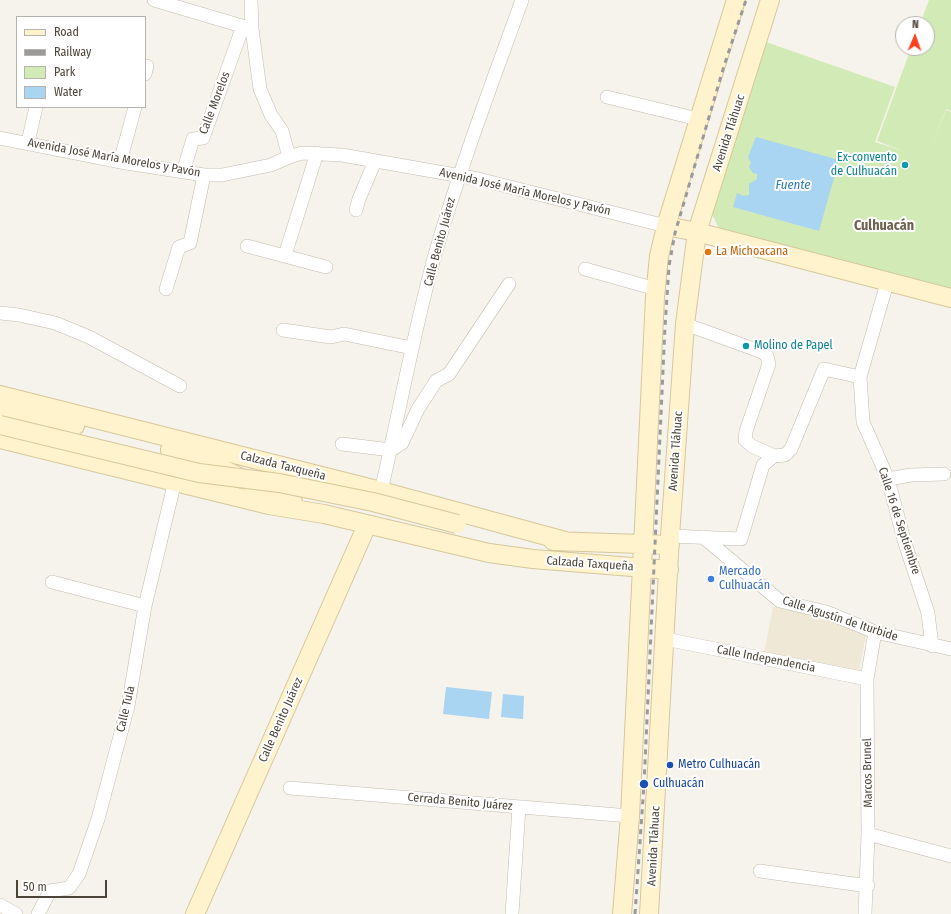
<!DOCTYPE html>
<meta charset="utf-8">
<style>
body{margin:0}
#map{position:relative;width:951px;height:914px;overflow:hidden;background:#f6f3ec;font-family:"Fira Sans Condensed",sans-serif}
canvas{display:block}
.legend{position:absolute;left:16px;top:16px;width:130px;height:92px;box-sizing:border-box;background:#fff;border:1px solid #b7b4b0;margin:0;padding:5px 7px;list-style:none;font-size:12px;color:#4b4439}
.legend li{display:flex;align-items:center;gap:8px;height:20px}
.legend b{width:20px;border:1px solid #b7b4b0}
.north{position:absolute;left:895px;top:16px;width:40px;height:40px;box-sizing:border-box;background:#fff;border:1px solid #b7b4b0;border-radius:50%;rotate:2deg;font-size:11px;font-weight:700;line-height:16px;text-align:center;color:#4b4439}
.north::after{content:'';display:block;margin:auto;width:14px;height:18px;background:#fc3f1d;clip-path:polygon(50% 0,100% 100%,50% 72%,0 100%)}
.scale{position:absolute;left:16px;top:880px;width:91px;height:18px;box-sizing:border-box;border:2px solid #4b4439;border-top:0;padding-left:5px;font-size:12px;line-height:14px;white-space:nowrap;color:#4b4439;-webkit-text-stroke:3px #fff;paint-order:stroke}
</style>
<div id="map">
<canvas width="951" height="914"></canvas>
<ul class="legend">
<li><b style="height:5px;background:#fff3cd"></b>Road</li>
<li><b style="height:5px;background:#9a9a9a"></b>Railway</li>
<li><b style="height:11px;background:#d2eab5"></b>Park</li>
<li><b style="height:11px;background:#a9d4f2"></b>Water</li>
</ul>
<div class="north">N</div>
<div class="scale">50 m</div>
</div>
<script>
const ctx = document.querySelector('canvas').getContext('2d');
ctx.lineJoin = 'round';
function fill(path, color) {
  ctx.fillStyle = color;
  ctx.fill(path, 'evenodd');
}
function stroke(path, color, width, dash) {
  ctx.strokeStyle = color;
  ctx.lineWidth = width;
  ctx.lineCap = dash ? 'butt' : 'round';
  ctx.setLineDash(dash || []);
  ctx.stroke(path);
}
function write(font, color, halo, rows, align = 'center') {
  ctx.font = font + ' "Fira Sans Condensed",sans-serif';
  ctx.lineWidth = 4;
  ctx.setLineDash([]);
  ctx.textBaseline = 'middle';
  ctx.strokeStyle = halo;
  ctx.fillStyle = color;
  for (const [text, x, y, turn = 0] of rows) {
    ctx.save();
    ctx.translate(x, y);
    ctx.rotate((+turn || 0) * Math.PI / 180);
    ctx.textAlign = isNaN(turn) ? turn : align;
    if (halo) ctx.strokeText(text, 0, 0);
    ctx.fillText(text, 0, 0);
    ctx.restore();
  }
}
fill(new Path2D(`
 M773,607L828,618L866,635L859,671L764,653Z`), '#efe8d6');
fill(new Path2D(`
 M929,0H951V111L946,109L927,158L946,110L951,112V289L720,231L711,212L766,42L895,87L875,142L903,151L877,141L911,48H927V24H920Z`), '#d2eab5');
fill(new Path2D(`
 M756,137L839,160L819,231L733,207L737,193L743,196L749,195V184L757,179V174L753,173L749,167L751,163L748,157Z
 M446,687L492,692L489,719L443,714Z
 M503,694L524,696L523,719L501,717Z`), '#a9d4f2');
const street = new Path2D(`
 M154,0L252,29
 M251,0L252,29L260,89L271,115L282,131L289,157
 M145,74L147,66
 M607,97L698,119
 M0,138L120,162L204,175H222L271,165L289,157L302,153L342,155L478,179L666,226
 M28,142L36,107
 M120,162L135,107
 M183,172L193,139L203,138L243,26
 M356,210L359,199L375,161
 M247,246L326,267
 M285,255L317,153
 M585,269L656,289
 M887,283L860,377L863,422L888,479L904,540L928,613L932,646
 M166,289L179,247L190,243L204,175
 M0,313L19,315L55,323L89,337L180,386
 M685,324L762,352L767,356L769,364L746,431L745,440L752,446L774,456
 M283,330L331,337L344,334L412,348
 M342,444L391,450L402,443L418,409L436,381L449,374L509,284
 M888,479L911,475L944,474
 M381,491C399,414 413,335 434,258C459,170 491,86 522,0
 M670,536L741,539L763,465L774,456L785,455L791,449L824,369L860,377
 M703,537L780,601L826,612L875,632L951,649
 M52,582L145,606
 M665,639L867,679
 M290,788L630,816
 M868,834L951,856
 M760,871L868,886
 M0,905L16,914
 M38,914L50,891L69,888L79,874L98,819L128,706L145,606L175,481
 M512,914L519,807
 M865,914L868,834L867,679L875,632`);
const secondary = new Path2D(`
 M666,226L697,232L951,298
 M0,395L381,491L565,541
 M0,409L75,426
 M0,439L269,505L324,514L489,553L533,559L669,570
 M170,450L203,460L293,502
 M553,541L670,545
 M195,914L367,525
 M622,914L630,816L655,297L659,256L666,226L736,0
 M649,914L670,536L685,324L697,232L770,0`);
stroke(street, '#c2bbae', 14);
stroke(secondary, '#d6c79b', 20);
stroke(street, '#fff', 13);
stroke(secondary, '#fff3cd', 18);
stroke(new Path2D(`
 M635,914L644,784L665,327L669,266L675,233L724,66L746,0`), '#9a9a9a', 3, [5, 5]);
const secondaryBridge = new Path2D(`
 M0,425L199,473L279,483L373,502L457,524`);
stroke(secondaryBridge, '#d6c79b', 20, []);
stroke(secondaryBridge, '#fff3cd', 18);
for (const [x, y, r, color] of [
 [905,165,4,"#0f9aa8"],
 [708,252,4,"#e8710a"],
 [746,346,4,"#0f9aa8"],
 [711,579,4,"#3f7fe0"],
 [670,765,4,"#1a4fb4"],
 [644,784,5,"#1a4fb4"]
]) {
  const dot = new Path2D();
  dot.arc(x, y, r, 0, 2 * Math.PI);
  ctx.fillStyle = color;
  ctx.fill(dot);
  stroke(dot, '#fff', 1.5);
}
write('12px', '#4b4439', '#fff', [
 ["Calle Morelos",215,103,-69],
 ["Avenida Tláhuac",729,133,-72],
 ["Avenida José María Morelos y Pavón",114,158,10],
 ["Avenida José María Morelos y Pavón",525,192,13],
 ["Calle Benito Juárez",440,242,-75],
 ["Avenida Tláhuac",676,451,-86],
 ["Calzada Taxqueña",283,466,14],
 ["Calle 16 de Septiembre",899,521,72],
 ["Calzada Taxqueña",590,564,4],
 ["Calle Agustín de Iturbide",840,619,18],
 ["Calle Independencia",766,659,11],
 ["Calle Tula",126,709,-77],
 ["Calle Benito Juárez",281,720,-66],
 ["Marcos Brunel",868,773,-91],
 ["Cerrada Benito Juárez",460,802,5],
 ["Avenida Tláhuac",654,846,-87]
]);
write('12px', '#0d838f', '#fff', [
 ["Ex-convento",897,158],
 ["de Culhuacán",897,172],
 ["Molino de Papel",754,346,"left"]
], 'right');
write('12px', '#c56008', '#fff', [
 ["La Michoacana",716,252]
], 'left');
write('12px', '#366cbe', '#fff', [
 ["Mercado",719,572],
 ["Culhuacán",719,586]
], 'left');
write('12px', '#164399', '#fff', [
 ["Metro Culhuacán",678,765],
 ["Culhuacán",653,784]
], 'left');
write('italic 13px', '#2e7ab2', '#fff', [
 ["Fuente",793,185]
]);
write('bold 14px', '#6e6250', '#fff', [
 ["Culhuacán",884,226]
]);
</script>
